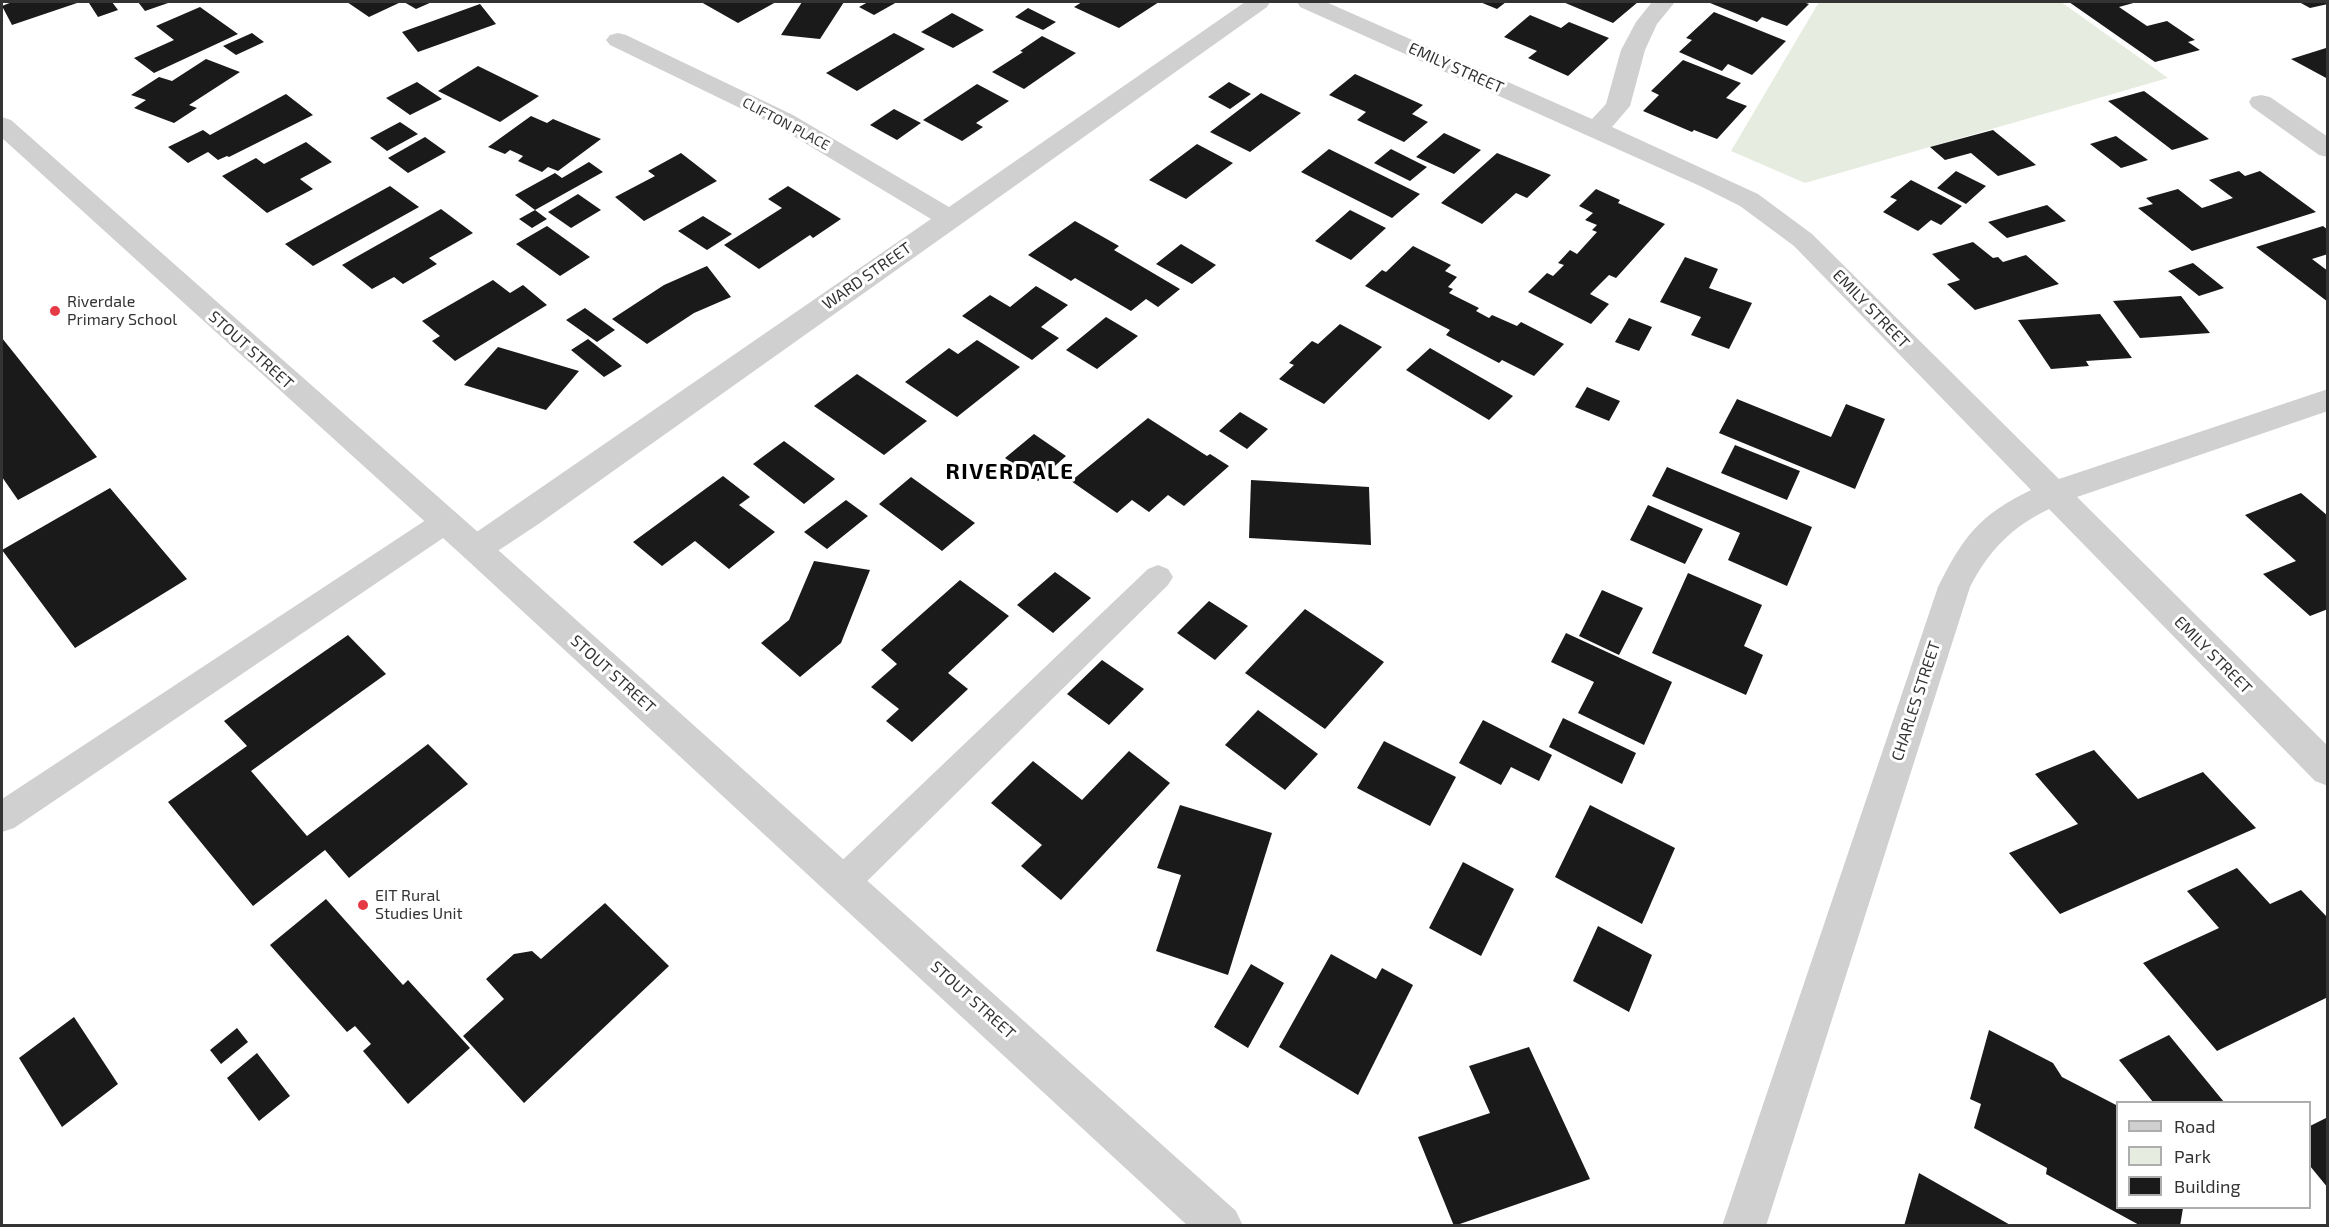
<!DOCTYPE html>
<style>
body{margin:0}
#map{position:relative;width:2329px;height:1227px;overflow:hidden;background:#fff;font-family:"Exo 2",sans-serif}
canvas{display:block}
.frame{position:absolute;inset:0;border:3px solid #333;pointer-events:none}
.legend{position:absolute;left:2116px;top:1101px;width:195px;height:108px;box-sizing:border-box;background:#fff;border:2px solid #adadad;margin:0;padding:8px 10px;list-style:none;font-size:18px;color:#333}
.legend li{display:flex;align-items:center;gap:12px;height:30px}
.legend b{width:30px;border:2px solid #adadad}
</style>
<div id="map">
<canvas width="2329" height="1227"></canvas>
<div class="frame"></div>
<ul class="legend">
<li><b style="height:8px;background:#d0d0d0"></b>Road</li>
<li><b style="height:16px;background:#e6ecdf"></b>Park</li>
<li><b style="height:16px;background:#1a1a1a"></b>Building</li>
</ul>
</div>
<script>
const ctx = document.querySelector('canvas').getContext('2d');
ctx.lineJoin = 'round';
function fill(path, color) {
  ctx.fillStyle = color;
  ctx.fill(path, 'evenodd');
}
function stroke(path, color, width, dash) {
  ctx.strokeStyle = color;
  ctx.lineWidth = width;
  ctx.lineCap = dash ? 'butt' : 'round';
  ctx.setLineDash(dash || []);
  ctx.stroke(path);
}
function write(font, color, halo, rows, align = 'center') {
  ctx.font = font + ' "Exo 2",sans-serif';
  ctx.lineWidth = 6;
  ctx.setLineDash([]);
  ctx.textBaseline = 'middle';
  ctx.strokeStyle = halo;
  ctx.fillStyle = color;
  for (const [text, x, y, turn = 0] of rows) {
    ctx.save();
    ctx.translate(x, y);
    ctx.rotate((+turn || 0) * Math.PI / 180);
    ctx.textAlign = isNaN(turn) ? turn : align;
    if (halo) ctx.strokeText(text, 0, 0);
    ctx.fillText(text, 0, 0);
    ctx.restore();
  }
}
fill(new Path2D(`
 M1819,2H2061L2168,78L1805,183L1731,151Z`), '#e6ecdf');
fill(new Path2D(`
 M12,2H80L12,25L2,6Z
 M93,2H112L118,10L98,17L89,3Z
 M138,2H171L145,11Z
 M347,2H401L369,17Z
 M404,2H432L416,9Z
 M701,2H776L738,23Z
 M802,2H844L820,39L781,35Z
 M868,2H897L874,15L859,7Z
 M1082,2H1159L1119,28L1074,7Z
 M1480,2H1506L1497,9Z
 M1563,2H1638L1613,23Z
 M1712,2H1803L1809,4L1787,26L1762,17L1757,22L1710,3Z
 M2069,2H2137L2119,7L2147,26L2167,21L2195,40L2188,42L2200,50L2155,62Z
 M2299,2H2328V4L2310,8Z
 M480,4L496,24L418,52L402,32Z
 M200,7L238,34L154,73L134,58L174,40L156,26Z
 M1028,8L1056,22L1043,30L1015,17Z
 M1714,12L1786,41L1752,75L1728,64L1722,71L1679,52L1692,40L1686,38Z
 M952,13L984,30L953,48L921,32Z
 M1530,15L1561,28L1569,22L1609,38L1568,76L1528,58L1537,51L1504,37Z
 M252,33L264,42L236,55L223,46Z
 M894,33L925,49L857,91L826,73Z
 M1042,36L1076,53L1024,89L992,72L1023,52L1020,51Z
 M2326,48L2328,79L2291,59Z
 M206,59L240,72L189,105L197,108L174,123L134,108L146,100L131,95L159,77L172,81Z
 M1683,60L1741,83L1726,98L1747,106L1717,139L1694,130L1692,132L1643,111L1659,95L1651,91Z
 M478,66L539,96L500,122L438,91Z
 M1355,74L1423,105L1412,114L1428,122L1404,142L1357,120L1366,112L1329,95Z
 M417,82L442,99L410,115L386,98Z
 M1229,82L1251,94L1230,109L1208,97Z
 M977,84L1009,101L976,123L983,127L962,141L923,120Z
 M2144,91L2209,139L2172,150L2108,101Z
 M1261,93L1301,113L1250,152L1210,132Z
 M286,94L313,115L229,157L227,156L218,160L208,152L188,163L168,147L203,130L210,135Z
 M894,109L921,123L897,140L870,125Z
 M531,116L547,123L553,119L601,139L558,171L548,167L542,172L518,161L523,156L510,150L505,154L488,147Z
 M400,122L418,134L387,151L370,138Z
 M1993,130L2036,165L1998,176L1971,153L1945,160L1930,147Z
 M1444,133L1481,150L1454,174L1416,157Z
 M2116,136L2148,160L2121,168L2090,144Z
 M425,137L446,152L408,173L388,158Z
 M306,142L332,162L300,179L313,189L267,213L222,176L256,158L264,164Z
 M1197,144L1233,163L1186,199L1149,180Z
 M1329,149L1420,194L1392,218L1301,172Z
 M1391,149L1427,167L1410,181L1374,163Z
 M681,153L717,181L644,221L615,197L655,176L648,171Z
 M1497,153L1551,175L1527,198L1516,193L1482,224L1441,203Z
 M589,162L603,172L535,210L515,195L555,173L562,178Z
 M1956,171L1986,186L1966,204L1937,188Z
 M2239,171L2245,176L2260,171L2316,212L2192,251L2138,208L2153,204L2146,198L2178,189L2202,208L2233,198L2209,180Z
 M1911,180L1962,206L1941,225L1931,220L1918,231L1883,212L1897,200L1890,197Z
 M390,186L419,207L313,266L285,244Z
 M788,186L841,219L813,238L810,235L759,269L724,245L782,208L768,199Z
 M1596,189L1620,200L1618,203L1665,224L1616,278L1609,275L1590,294L1609,304L1591,324L1528,292L1547,273L1553,276L1564,265L1558,263L1570,250L1577,254L1597,232L1592,230L1597,225L1585,220L1593,213L1579,206Z
 M578,194L601,210L571,228L548,212Z
 M2047,205L2066,221L2007,238L1988,222Z
 M441,209L473,233L429,258L437,264L403,284L394,277L372,289L342,265Z
 M535,210L547,219L532,228L519,219Z
 M1350,210L1386,228L1351,260L1315,241Z
 M703,216L732,234L707,250L678,231Z
 M1075,221L1119,246L1114,250L1180,289L1158,307L1146,299L1131,311L1075,278L1071,281L1028,255Z
 M547,226L590,257L560,276L516,244Z
 M2323,226L2328,230V254L2312,259L2328,271V302L2256,247Z
 M1973,242L1993,258L1998,257L2003,262L2026,255L2059,284L1975,310L1947,284L1960,280L1932,254Z
 M1181,244L1216,265L1192,284L1156,264Z
 M1413,246L1451,265L1445,271L1457,277L1448,287L1453,289L1449,293L1479,308L1476,311L1489,318L1492,315L1517,326L1521,322L1564,344L1534,376L1502,360L1499,363L1446,335L1450,330L1365,286L1382,270L1386,272Z
 M1685,257L1718,269L1709,288L1752,303L1729,349L1691,335L1701,317L1660,302Z
 M2193,263L2224,288L2199,296L2168,271Z
 M707,266L731,297L694,313L647,344L612,319L664,285Z
 M493,280L510,293L523,285L547,305L455,361L432,341L440,336L422,321Z
 M1036,286L1068,305L1041,327L1059,338L1032,360L962,316L990,295L1010,307Z
 M2181,296L2210,333L2140,338L2113,301Z
 M585,308L615,330L597,342L566,320Z
 M2100,314L2132,358L2086,361L2089,366L2051,369L2018,320Z
 M1106,317L1138,336L1097,369L1066,350Z
 M1629,318L1652,327L1639,351L1615,342Z
 M1340,324L1382,347L1324,404L1279,379L1294,365L1289,363L1312,341L1318,344Z
 M2,338L97,457L18,500L2,477Z
 M588,339L622,366L604,377L571,350Z
 M977,340L1020,367L957,417L905,382L949,348L958,354Z
 M498,347L579,371L546,410L464,385Z
 M1430,348L1513,396L1489,420L1406,370Z
 M857,374L927,421L884,455L814,406Z
 M1587,387L1620,401L1609,421L1575,407Z
 M1737,399L1831,437L1846,404L1885,419L1855,489L1719,433Z
 M1240,412L1268,429L1247,449L1219,431Z
 M1148,418L1207,456L1210,454L1229,466L1184,506L1168,495L1149,512L1132,500L1117,513L1071,481Z
 M1034,434L1066,456L1038,481L1005,458Z
 M784,441L835,479L804,504L753,464Z
 M1735,445L1800,471L1787,500L1721,473Z
 M1667,467L1812,527L1787,586L1728,560L1740,533L1652,496Z
 M723,476L750,497L739,505L775,532L729,569L695,541L662,566L633,542Z
 M911,477L975,523L942,551L879,504Z
 M1251,480L1369,487L1371,545L1249,538Z
 M110,488L187,579L75,648L2,550Z
 M2301,493L2328,516V609L2310,616L2263,574L2296,561L2245,515Z
 M846,500L868,516L827,549L804,532Z
 M1648,505L1703,529L1685,564L1630,540Z
 M814,561L870,570L841,643L800,677L761,643L789,620Z
 M1055,572L1091,598L1053,633L1017,605Z
 M1688,573L1762,605L1744,646L1763,655L1746,695L1652,653Z
 M960,580L1009,616L948,673L968,689L912,742L886,721L899,709L871,687L897,664L881,650Z
 M1602,590L1643,608L1619,655L1579,636Z
 M1209,601L1248,626L1215,660L1177,633Z
 M1305,609L1384,662L1325,729L1245,673Z
 M1566,633L1672,682L1644,745L1578,713L1594,682L1551,662Z
 M348,635L386,674L251,771L307,836L428,744L468,784L349,878L325,850L253,906L168,802L247,746L224,721Z
 M1102,660L1144,689L1109,725L1067,694Z
 M1258,710L1318,754L1285,790L1225,745Z
 M1563,718L1636,753L1622,784L1549,747Z
 M1483,720L1552,755L1539,781L1511,767L1501,785L1459,763Z
 M1384,741L1456,777L1430,826L1357,788Z
 M2094,750L2138,799L2203,772L2256,828L2060,914L2009,853L2078,824L2035,774Z
 M1129,751L1170,783L1061,900L1021,866L1042,845L991,803L1033,761L1082,800Z
 M1180,805L1272,833L1228,975L1156,951L1181,875L1157,868Z
 M1590,805L1675,848L1642,924L1555,877Z
 M1463,862L1514,889L1481,956L1429,928Z
 M2237,868L2270,904L2301,890L2328,918V997L2217,1051L2143,963L2219,928L2187,891Z
 M326,899L403,985L408,980L470,1048L408,1104L363,1051L371,1044L355,1026L347,1032L270,945Z
 M605,903L669,966L524,1103L463,1036L504,999L486,979L514,954L532,951L541,959Z
 M1598,926L1652,955L1629,1012L1573,981Z
 M1331,954L1376,979L1382,968L1413,985L1358,1095L1279,1047Z
 M1251,964L1284,983L1248,1048L1214,1027Z
 M74,1017L118,1084L62,1127L19,1058Z
 M237,1028L248,1042L221,1064L210,1050Z
 M1989,1030L2053,1063L2062,1077L2118,1106V1208H2183L2180,1226H2141L2046,1174L2047,1168L1974,1128L1981,1104L1970,1099Z
 M2169,1035L2224,1102H2153L2119,1060Z
 M1529,1047L1590,1179L1454,1226L1418,1137L1490,1113L1469,1066Z
 M257,1053L290,1096L259,1121L227,1078Z
 M2328,1117V1188L2310,1166V1126Z
 M1919,1173L2012,1226H1904Z`), '#1a1a1a');
fill(new Path2D(`
 M445,511L455,514L459,522L455,530L14,828L2,832V799L435,514Z
 M1158,565L1168,569L1173,577L1168,585L855,893L843,898L831,893L826,882L831,871L1148,569Z`), '#d0d0d0');
fill(new Path2D(`
 M1245,2H1270L1267,7L540,523L487,558L476,562L465,558L460,549L465,540L931,219L775,125L610,45L606,40L610,35L618,33L626,35L793,115L949,207Z
 M1297,2H1326L1592,119L1606,104L1621,50L1636,22L1652,2H1675L1657,24L1645,50L1630,106L1612,127L1758,194L1812,234L2059,479L2328,389V411L2077,497L2328,746V786L2315,781L2049,509C2012,527 1989,550 1970,587L1766,1226H1722L1938,587C1963,537 1979,515 2031,490L1794,246L1740,206L1700,186L1300,7Z
 M2261,95L2270,97L2328,137V157L2319,155L2252,107L2249,102L2252,97Z`), '#d0d0d0');
fill(new Path2D(`
 M2,117L11,120L487,540L1236,1211L1243,1226H1188L465,558L2,138Z`), '#d0d0d0');
for (const [x, y, r, color] of [
 [55,311,6,"#e63946"],
 [363,905,6,"#e63946"]
]) {
  const dot = new Path2D();
  dot.arc(x, y, r, 0, 2 * Math.PI);
  ctx.fillStyle = color;
  ctx.fill(dot);
  stroke(dot, '#fff', 2);
}
write('14px', '#333', '#fff', [
 ["CLIFTON PLACE",786,124,28]
]);
write('16px', '#333', '#fff', [
 ["EMILY STREET",1456,68,24],
 ["WARD STREET",867,276,-35],
 ["EMILY STREET",1871,309,46],
 ["STOUT STREET",251,350,42],
 ["EMILY STREET",2213,655,45],
 ["STOUT STREET",613,674,42],
 ["CHARLES STREET",1916,701,-72],
 ["STOUT STREET",973,1000,42]
]);
write('16px', '#333', '#fff', [
 ["Riverdale",67,302],
 ["Primary School",67,320],
 ["EIT Rural",375,896],
 ["Studies Unit",375,914]
], 'left');
ctx.letterSpacing = '1.5px';
write('bold 22px', '#000', '#fff', [
 ["RIVERDALE",1010,472]
]);
ctx.letterSpacing = '0px';
</script>
